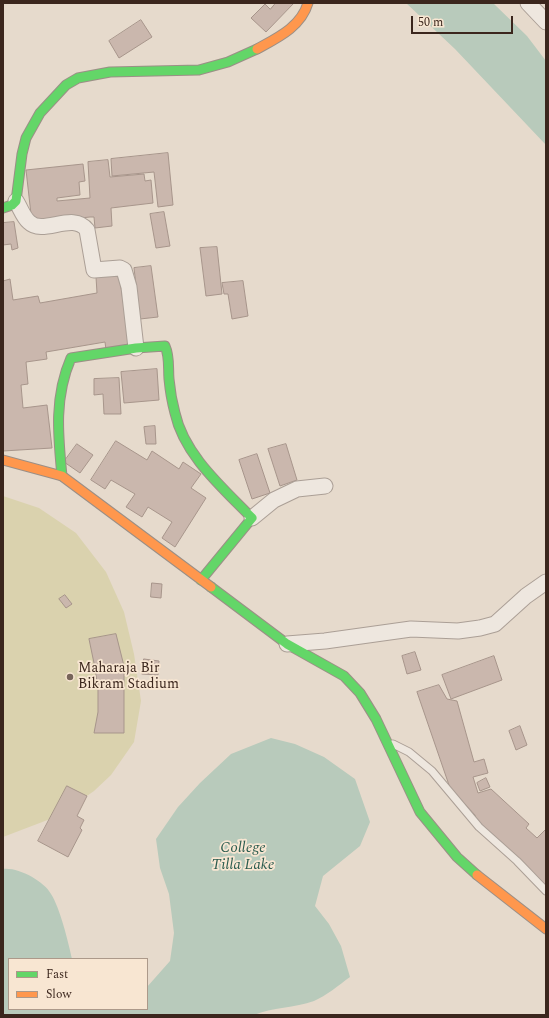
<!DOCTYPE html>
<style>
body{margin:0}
#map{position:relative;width:549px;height:1018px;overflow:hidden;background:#e6dacc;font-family:Spectral,serif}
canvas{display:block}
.frame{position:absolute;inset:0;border:4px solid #3b261d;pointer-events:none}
.legend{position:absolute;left:8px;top:958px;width:140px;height:52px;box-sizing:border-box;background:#f8e6d2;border:1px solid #ac998a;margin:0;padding:5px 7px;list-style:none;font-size:12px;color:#3b261d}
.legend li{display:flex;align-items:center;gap:8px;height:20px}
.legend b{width:20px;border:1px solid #ac998a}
.scale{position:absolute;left:411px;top:16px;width:102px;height:18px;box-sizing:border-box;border:2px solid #3b261d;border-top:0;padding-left:5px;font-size:12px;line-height:14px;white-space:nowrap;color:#3b261d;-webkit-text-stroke:3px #f8e6d2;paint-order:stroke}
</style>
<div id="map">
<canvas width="549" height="1018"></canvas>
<div class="frame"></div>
<ul class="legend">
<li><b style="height:5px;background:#63d668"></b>Fast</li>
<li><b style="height:5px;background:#ff974d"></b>Slow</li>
</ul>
<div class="scale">50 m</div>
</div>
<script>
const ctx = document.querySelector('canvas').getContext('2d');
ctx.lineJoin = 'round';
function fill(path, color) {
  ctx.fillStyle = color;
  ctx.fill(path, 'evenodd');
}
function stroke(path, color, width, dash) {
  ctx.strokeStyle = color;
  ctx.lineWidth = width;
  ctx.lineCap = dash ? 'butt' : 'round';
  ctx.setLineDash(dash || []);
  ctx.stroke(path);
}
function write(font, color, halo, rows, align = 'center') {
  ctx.font = font + ' Spectral,serif';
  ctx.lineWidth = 3.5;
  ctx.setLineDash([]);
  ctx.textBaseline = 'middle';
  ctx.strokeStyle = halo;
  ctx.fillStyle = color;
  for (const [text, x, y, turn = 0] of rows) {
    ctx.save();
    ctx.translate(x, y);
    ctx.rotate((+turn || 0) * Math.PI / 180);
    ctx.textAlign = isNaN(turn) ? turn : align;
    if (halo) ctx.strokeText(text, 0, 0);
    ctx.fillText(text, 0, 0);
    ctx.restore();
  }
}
fill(new Path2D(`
 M3,496L39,508L76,533L106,572L124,612L134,654L141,701L134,742L111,775L94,791L58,816L3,837Z`), '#dad2ae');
fill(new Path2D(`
 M406,3H493L527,36L546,61V145L455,49Z
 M271,738L295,744L324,757L355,779L370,822L360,846L323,876L315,906L329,924L341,946L350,977C339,985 326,996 314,1001C295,1008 272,1007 254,1015H3V869C18,867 44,881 51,894C60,908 68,941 72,959H9V1009H147V987L170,961L174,933L169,894L160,868L156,839L178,807L200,783L231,754Z`), '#b8cabb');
const building = new Path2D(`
 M276,3H294L266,32L251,18L265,4L270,9Z
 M141,20L152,37L119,58L109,41Z
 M168,153L173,205L158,207L154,172L112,176L111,159Z
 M108,160L110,177L144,174L145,181L151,180L153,203L111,208L112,226L95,228L94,217H90L32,223L26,170L83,164L85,181L79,182L80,195L57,198V201L90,198L88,162Z
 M164,212L170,246L156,248L150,214Z
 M14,222L18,248L12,250L11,244L3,245V223Z
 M217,247L222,294L206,296L200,248Z
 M151,266L158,317L140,319L134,268Z
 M119,274L130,347L106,350L105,342L46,352L47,359L26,362L28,384L21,385L23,408L47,405L52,448L3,451V281L10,279L13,300L38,296L40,303L97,293L96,277Z
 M243,281L248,316L232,319L228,294H224L222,283Z
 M157,369L159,400L124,403L121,372Z
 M119,378L121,414H104L103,394L94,395V379Z
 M155,426L156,444H146L144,427Z
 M116,441L147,460L152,451L179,469L183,462L201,474L191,488L206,498L175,547L162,538L172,522L148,507L142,517L126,507L135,494L111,480L105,489L91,480Z
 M77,444L93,455L80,473L64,462Z
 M286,444L297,480L280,486L268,449Z
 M257,454L270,493L252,499L239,460Z
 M152,583L162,584L161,598L151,597Z
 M65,595L72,604L66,608L59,599Z
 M116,634L124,666V733H94L98,712V689L95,668L89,639Z
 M415,652L421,670L407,674L402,656Z
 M494,656L502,680L451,699L442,675Z
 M144,659L159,661L158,675L142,674Z
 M439,685L447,699L457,701L474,762L484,759L488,773L473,777L478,793L491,789L529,824L526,828L537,838L546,829V886L520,859L477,823L475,815L450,788L417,692Z
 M520,726L527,745L516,750L509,731Z
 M486,778L490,787L480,791L477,783Z
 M67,786L87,796L77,816L84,820L80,828L82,830L68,857L38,841Z`);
fill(building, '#cab7ad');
stroke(building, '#a7958b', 1);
const lane = new Path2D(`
 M393,744L409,752L432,771L479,827L517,861L546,891`);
const street = new Path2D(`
 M528,3L546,22
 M16,201C20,207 23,217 29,222C43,236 73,211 87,230L94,270L120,268L124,270L129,287L136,348
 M252,518L274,500L297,489L325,486
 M287,644L325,641L411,629L458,631L480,628L495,624L526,596L546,582`);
const fast = new Path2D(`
 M3,208L12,205L16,201L22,154L26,138L40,113L66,85L78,78L110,72L199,70L228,62L257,49
 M62,476C58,435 54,397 71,358L136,348L165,346C170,357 168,368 169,379C170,390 172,402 175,413C184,455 223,488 252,518L201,580
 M211,587L287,644L344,676L360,693L376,719L420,812L457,857L477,875`);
const slow = new Path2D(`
 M257,49C277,38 301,27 308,3
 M3,460L62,476L211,587
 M477,875L546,929`);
stroke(lane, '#ab9f96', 9);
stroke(street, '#ab9f96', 17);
stroke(fast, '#9b8f86', 11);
stroke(slow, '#9b8f86', 11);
stroke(lane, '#eee7df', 7);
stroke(street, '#eee7df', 15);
stroke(fast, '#63d668', 9);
stroke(slow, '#ff974d', 9);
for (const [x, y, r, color] of [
 [70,677,4,"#77655a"]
]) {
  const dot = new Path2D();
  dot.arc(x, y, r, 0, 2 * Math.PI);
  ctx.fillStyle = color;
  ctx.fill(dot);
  stroke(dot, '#f8e6d2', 1.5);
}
write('14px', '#3b261d', '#f8e6d2', [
 ["Maharaja Bir",78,669],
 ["Bikram Stadium",78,685]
], 'left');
write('italic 15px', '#2b5c4f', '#f8e6d2', [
 ["College",243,849],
 ["Tilla Lake",243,866]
]);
</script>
